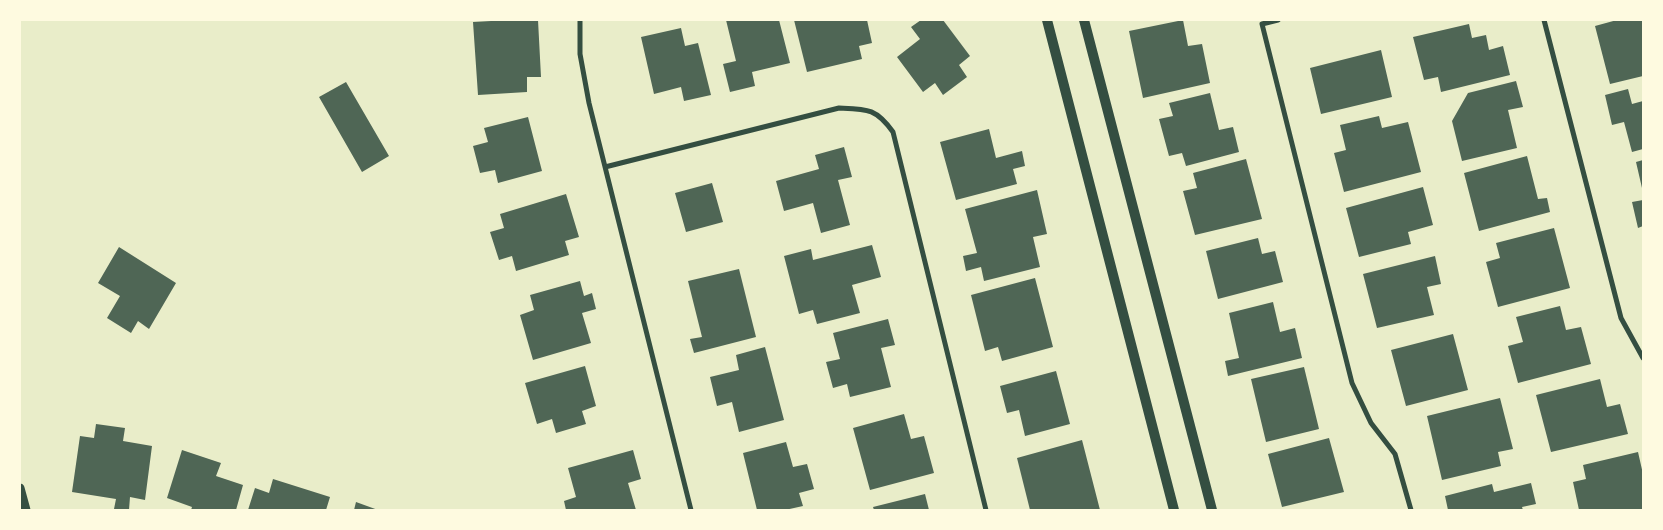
<!DOCTYPE html>
<style>
body{margin:0}
#map{position:relative;width:1663px;height:530px;overflow:hidden;background:#e9edc9;font-family:Ubuntu,sans-serif}
canvas{display:block}
.frame{position:absolute;inset:0;border:21px solid #fefae0;pointer-events:none}
</style>
<div id="map">
<canvas width="1663" height="530"></canvas>
<div class="frame"></div>
</div>
<script>
const ctx = document.querySelector('canvas').getContext('2d');
ctx.lineJoin = 'round';
function fill(path, color) {
  ctx.fillStyle = color;
  ctx.fill(path, 'evenodd');
}
function stroke(path, color, width, dash) {
  ctx.strokeStyle = color;
  ctx.lineWidth = width;
  ctx.lineCap = dash ? 'butt' : 'round';
  ctx.setLineDash(dash || []);
  ctx.stroke(path);
}
fill(new Path2D(`
 M509,20H538L541,77H527V92L478,95L473,22Z
 M726,20H779L790,63L752,72L755,86L730,92L723,64L736,61Z
 M794,20H867L872,43L859,46L862,59L807,72Z
 M921,20H943L970,56L959,65L967,77L943,95L935,83L923,92L897,57L920,39L911,27Z
 M1183,20L1188,46L1202,44L1210,83L1143,98L1129,31Z
 M1617,20H1643V76L1610,84L1595,26Z
 M1469,24L1472,38L1486,35L1489,50L1503,46L1510,75L1441,92L1438,77L1424,80L1413,37Z
 M681,28L685,46L698,43L711,95L684,101L681,87L654,94L641,37Z
 M1381,50L1392,97L1321,114L1310,68Z
 M1516,81L1523,107L1508,110L1517,148L1462,161L1452,121L1468,93Z
 M346,82L389,156L362,172L319,97Z
 M1628,89L1632,104L1643,101V149L1632,152L1624,122L1612,125L1605,95Z
 M1210,93L1219,130L1233,127L1239,152L1186,166L1182,153L1169,156L1159,119L1173,116L1169,103Z
 M1379,116L1382,128L1408,122L1421,172L1344,192L1334,153L1346,150L1340,125Z
 M528,117L542,171L498,183L495,170L480,173L473,146L488,142L484,128Z
 M989,129L996,158L1022,151L1025,166L1013,169L1017,184L956,200L940,142Z
 M844,147L852,177L838,180L850,225L821,233L813,203L784,211L776,181L819,169L815,155Z
 M1527,156L1538,199L1547,198L1550,212L1479,231L1464,173Z
 M1246,159L1262,219L1195,235L1183,191L1197,188L1193,173Z
 M1643,160V188H1642L1636,162Z
 M712,183L723,222L686,232L675,193Z
 M1423,187L1433,225L1408,232L1411,244L1359,257L1346,208Z
 M1037,190L1047,234L1033,237L1040,267L984,281L981,267L966,271L963,256L977,253L965,209Z
 M566,194L579,237L565,241L569,255L516,271L512,256L499,260L490,232L504,228L500,214Z
 M1643,200V226L1638,228L1632,202Z
 M1554,228L1570,288L1498,307L1486,262L1500,258L1496,243Z
 M1258,238L1262,254L1275,251L1283,282L1218,299L1206,251Z
 M872,245L881,277L852,285L860,313L817,324L813,310L799,314L784,256L811,249L813,260Z
 M119,247L176,283L149,329L138,321L131,333L107,318L120,296L98,283Z
 M1435,256L1441,284L1427,287L1434,315L1377,328L1363,274Z
 M739,269L756,337L694,353L690,339L702,337L688,281Z
 M1035,278L1053,347L1002,361L998,347L985,351L971,295Z
 M580,281L584,296L592,293L596,309L582,313L591,343L533,360L520,315L534,310L530,295Z
 M1273,302L1280,332L1295,328L1302,358L1228,376L1225,361L1239,358L1229,313Z
 M1560,306L1566,330L1581,327L1591,364L1518,383L1508,346L1523,342L1516,317Z
 M888,319L895,345L881,348L891,387L850,397L847,384L833,388L826,362L840,359L833,333Z
 M1453,334L1468,390L1406,406L1391,350Z
 M765,347L784,420L739,432L732,402L717,406L710,377L739,370L736,355Z
 M585,366L596,406L582,411L586,424L556,433L552,419L537,424L525,383Z
 M1304,367L1319,429L1266,442L1251,379Z
 M1056,371L1070,424L1025,436L1019,410L1007,413L1000,386Z
 M1600,379L1607,407L1620,404L1628,434L1551,452L1536,395Z
 M1500,398L1513,449L1498,452L1501,466L1442,480L1427,416Z
 M904,414L911,439L924,436L934,473L870,490L853,428Z
 M96,424L125,428L123,441L152,446L145,500L130,497L129,510L114,509L116,499L72,492L80,436L94,438Z
 M1329,438L1344,492L1282,507L1268,454Z
 M1082,440L1100,510H1030L1017,458Z
 M786,442L793,467L807,464L814,489L799,493L803,506L785,510H757L743,453Z
 M182,450L221,463L216,476L243,485L236,510H191L192,507L167,498Z
 M633,450L641,479L628,483L636,510H566L564,501L576,497L568,468Z
 M1638,452L1643,474V510H1579L1573,482L1586,479L1583,465Z
 M273,479L330,497L326,510H248L255,488L269,493Z
 M1531,483L1536,504L1522,507L1523,510H1448L1445,496L1492,484L1494,492Z
 M925,494L929,510H874L873,507Z
 M356,502L378,510H354Z`), '#4f6655');
stroke(new Path2D(`
 M580,20V54L589,103L691,510
 M1278,20L1262,24L1352,383L1371,423L1395,454L1411,510
 M1544,20L1621,318L1643,358
 M605,167L839,108C867,109 876,108 893,132L986,510`), '#344e41', 5);
stroke(new Path2D(`
 M20,488L26,510`), '#344e41', 9);
stroke(new Path2D(`
 M1047,20L1174,510
 M1084,20L1212,510`), '#344e41', 10);
</script>
